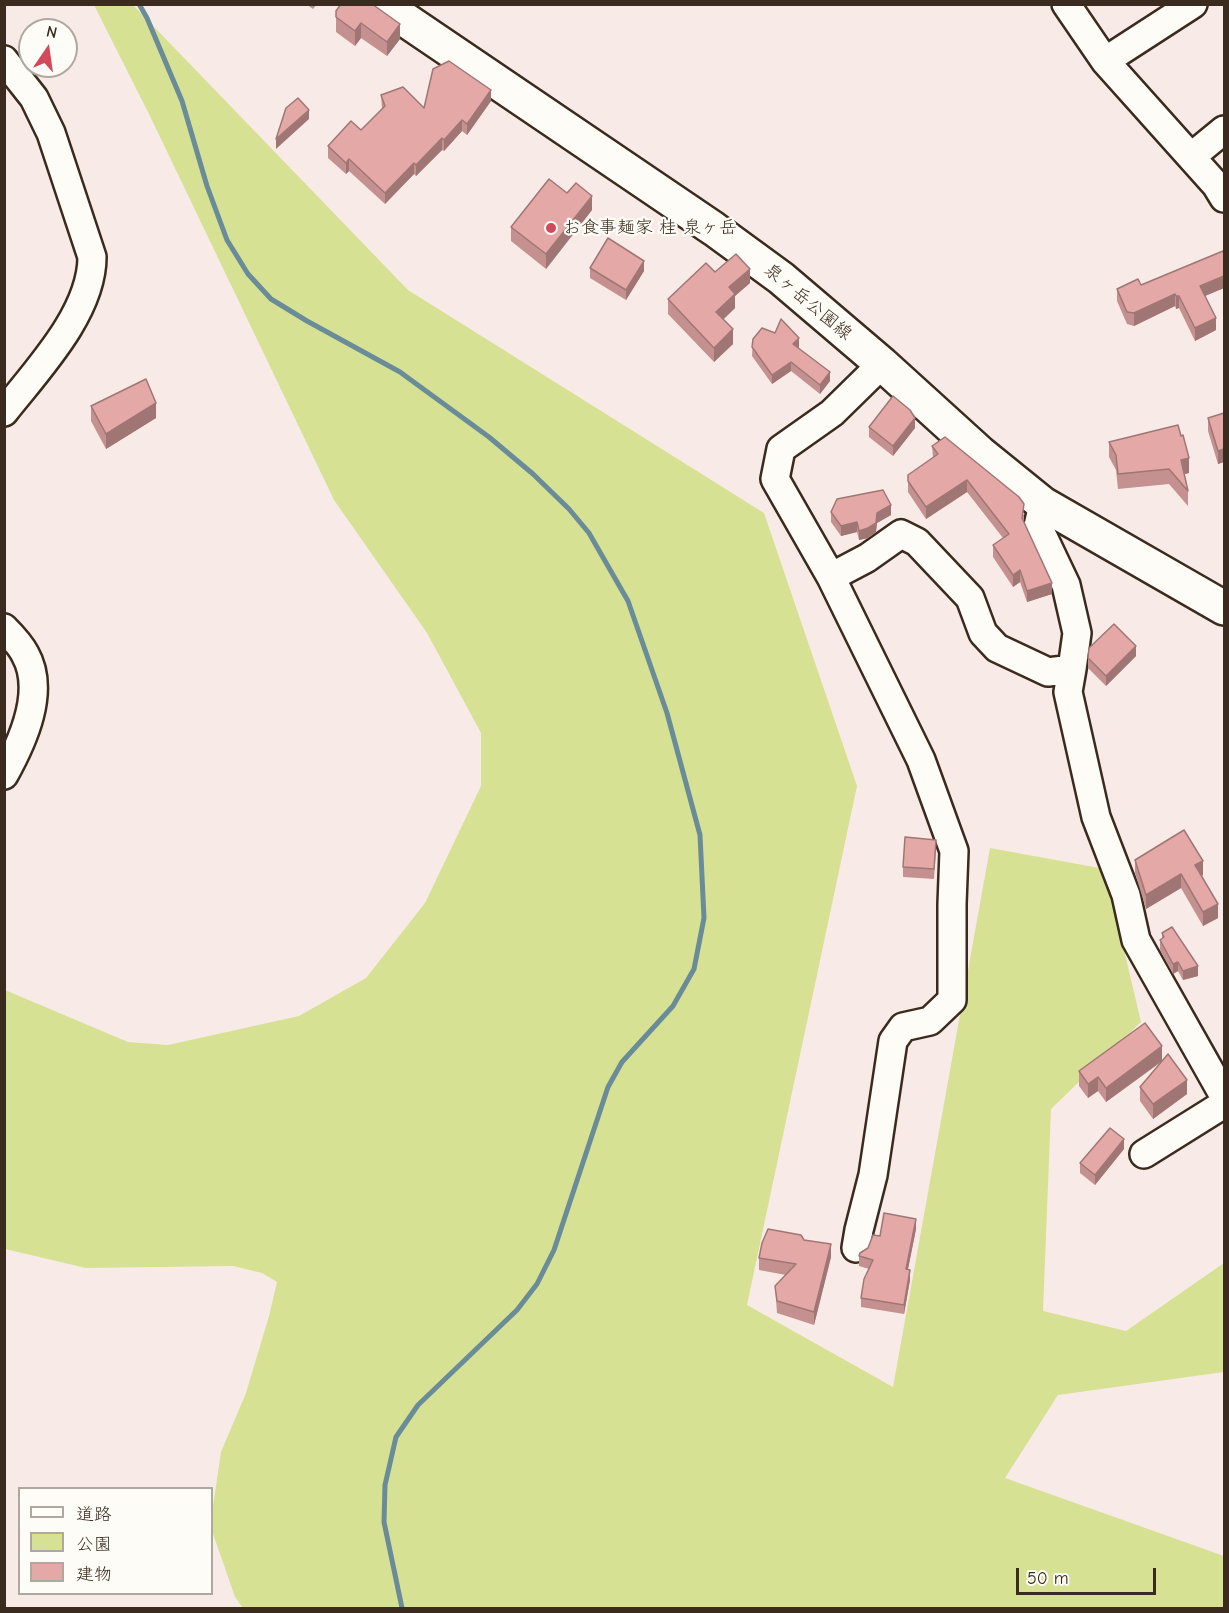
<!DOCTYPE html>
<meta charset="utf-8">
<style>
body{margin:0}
#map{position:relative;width:1229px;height:1613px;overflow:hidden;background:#f8ebe7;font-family:"Comic Neue","Klee One",sans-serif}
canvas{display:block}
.frame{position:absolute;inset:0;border:6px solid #3b2a1e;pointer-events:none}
.legend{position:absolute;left:18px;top:1487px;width:195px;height:108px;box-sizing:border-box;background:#fdfcf7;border:2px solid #afa8a0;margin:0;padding:8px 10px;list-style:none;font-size:18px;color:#3b2a1e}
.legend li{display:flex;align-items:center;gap:12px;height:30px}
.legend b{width:30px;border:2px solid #afa8a0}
.north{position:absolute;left:18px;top:18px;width:60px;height:60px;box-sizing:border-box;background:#fdfcf7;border:2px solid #afa8a0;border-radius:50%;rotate:13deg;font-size:16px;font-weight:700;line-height:24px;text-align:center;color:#3b2a1e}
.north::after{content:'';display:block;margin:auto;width:21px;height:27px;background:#d1495b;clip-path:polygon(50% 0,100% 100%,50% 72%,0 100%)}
.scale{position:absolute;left:1016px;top:1568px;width:140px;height:27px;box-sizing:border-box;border:3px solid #3b2a1e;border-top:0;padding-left:8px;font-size:18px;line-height:21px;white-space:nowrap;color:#3b2a1e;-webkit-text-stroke:4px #fdfcf7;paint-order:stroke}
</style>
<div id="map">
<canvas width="1229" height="1613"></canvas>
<div class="frame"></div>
<ul class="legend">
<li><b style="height:8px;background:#fdfcf7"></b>道路</li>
<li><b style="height:16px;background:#d6e194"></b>公園</li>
<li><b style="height:16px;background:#e4a9a7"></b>建物</li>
</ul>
<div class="north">N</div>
<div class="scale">50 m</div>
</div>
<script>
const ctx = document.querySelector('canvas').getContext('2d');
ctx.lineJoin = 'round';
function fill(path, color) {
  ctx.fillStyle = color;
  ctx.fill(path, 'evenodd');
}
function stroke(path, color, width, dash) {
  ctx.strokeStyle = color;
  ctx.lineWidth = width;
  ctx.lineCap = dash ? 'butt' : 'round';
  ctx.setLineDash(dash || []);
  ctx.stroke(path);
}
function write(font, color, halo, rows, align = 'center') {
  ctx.font = font + ' "Comic Neue","Klee One",sans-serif';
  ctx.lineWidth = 4.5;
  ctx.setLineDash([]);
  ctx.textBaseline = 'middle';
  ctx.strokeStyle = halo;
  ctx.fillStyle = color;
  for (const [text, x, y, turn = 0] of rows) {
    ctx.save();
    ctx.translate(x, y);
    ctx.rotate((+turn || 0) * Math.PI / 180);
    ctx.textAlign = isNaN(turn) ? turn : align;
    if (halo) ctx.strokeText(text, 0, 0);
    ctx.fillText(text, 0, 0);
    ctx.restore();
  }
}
fill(new Path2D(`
 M94,5H133L408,290L764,513L857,786L747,1305L893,1387L990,848L1105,869L1141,1022L1051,1109L1043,1311L1126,1331L1224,1263V1372L1058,1395L1005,1478L1224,1556V1608H243L235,1597L212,1531V1513L221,1452L246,1393L269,1316L277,1282L262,1273L233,1266L86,1268L5,1249V990L128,1042L168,1045L299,1016L366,978L425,903L481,786V733L427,633L334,500L150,116Z`), '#d6e194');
stroke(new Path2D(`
 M139,4L147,18L182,101L207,186L227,240L248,274L271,299L307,321L400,372L489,437L533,474L569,509L589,533L628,601L667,713L700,835L704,918L694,969L673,1006L622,1062L608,1087L554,1250L537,1284L517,1310L418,1405L396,1437L385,1485L384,1522L402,1608`), '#698c98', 5);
const minor = new Path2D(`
 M1066,4L1105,61L1216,185L1224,198
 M4,60L34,98L51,133L92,257C92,313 37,370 4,412
 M1105,61L1193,4
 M1191,157L1224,130
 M831,577L867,558L901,534L917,542L970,598L983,633L997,648L1048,672L1072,669L1077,633L1066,585L1038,526L1043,504
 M4,628C12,636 20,644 25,654C46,691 23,741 4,775
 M1072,669L1068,692L1096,817L1126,895L1136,940L1224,1096
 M1144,1154L1224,1104
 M856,1248L859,1230L873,1175L893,1041L903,1027L930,1021L952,1000V904L954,851L921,760L831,577L775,479L781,449L832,413L882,364`);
const major = new Path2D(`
 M382,4L714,229L781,278L882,364L980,453L1043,504L1224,608`);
stroke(minor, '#3b2a1e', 32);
stroke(major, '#3b2a1e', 38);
stroke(minor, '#fdfcf7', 27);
stroke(major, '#fdfcf7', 33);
fill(new Path2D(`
 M306,4H317L313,9Z
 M336,11L400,39L387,56L361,38L355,46L336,32Z
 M381,95L424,108L491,101L467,135L462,131L444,151L442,150L416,176L414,174L385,204L349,171L346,174L328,158V146L361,130L382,109Z
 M567,193L592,210L546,269L511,241V227Z
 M1224,254V288L1205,296L1216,330L1195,341L1179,308L1176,309L1175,306L1134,326L1127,324L1117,301V289L1141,285Z
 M590,268L644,271L626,300L590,278Z
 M715,272L750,283L735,296V308L723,320L733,344L714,362L668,314V299Z
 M753,339L799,347L798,348L830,381L820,394L791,371L772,384L752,356Z
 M91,406L156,418L106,449L91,421Z
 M1224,413V462L1218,464L1208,431V418Z
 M869,427L915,428L893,456L869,437Z
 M1109,442L1189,473L1184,474L1188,491V506L1169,484L1118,489L1116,470L1109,457Z
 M932,446L1024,515V521L1052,594L1027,602L1020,582L1013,587L993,557V545L1003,538L967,492L926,519L908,492V475L933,458Z
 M831,512L891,515L877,523L876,532L868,538L859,540L857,532L841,536L831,522Z
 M1136,656L1106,686L1088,668V658Z
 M936,850L934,879L903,877V867Z
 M1135,860L1203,875L1201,876L1218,918L1203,926L1181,888L1146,909L1135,873Z
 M1162,933L1198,976L1183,980L1178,971L1173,974L1160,950V940L1162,939Z
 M1162,1060L1187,1094L1153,1119L1140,1101V1087L1161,1062L1106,1102L1098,1091L1088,1098L1079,1086V1071Z
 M1124,1149L1095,1185L1080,1173V1163Z
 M916,1229L908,1269L910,1280L904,1314L861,1307V1298L869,1269L859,1266V1256L880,1236Z
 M804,1240L831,1257L814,1325L777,1313L775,1286L786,1275L759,1270V1258Z`), '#c49190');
fill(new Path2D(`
 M361,23V38L355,46V31Z
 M400,24V39L387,56V42Z
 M491,90V101L467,135V124Z
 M309,110V119L276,149V139Z
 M462,120V131L444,151V140Z
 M442,138V150L416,176V165Z
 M349,159V171L346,174V163Z
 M414,163V174L385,204V193Z
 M592,196V210L546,269V254Z
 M644,261V271L626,300V290Z
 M750,269V283L735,296V308L716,326V312L729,287Z
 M1224,276V288L1200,298V286Z
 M1175,294V306L1134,326V313Z
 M1176,296H1179V308L1176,309Z
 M1216,318V330L1195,341V328Z
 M733,329V344L714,362V348Z
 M799,338V347L793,353V344Z
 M791,362V371L772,384V375Z
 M830,372V381L820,394V385Z
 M156,403V418L106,449V434Z
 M915,418V428L893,456V446Z
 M1224,449V462L1218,464V451Z
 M1189,458V473L1181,475V460Z
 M967,480V492L926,519V507Z
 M891,505V515L877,523L876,532L868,538L859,540V531L877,513Z
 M857,522V532L841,536V526Z
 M1020,570V582L1013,587V575Z
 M1052,583V594L1027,602V591Z
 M1136,646V656L1106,686V676Z
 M1203,861V875L1195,879V865Z
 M1181,874V888L1146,909V895Z
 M1218,904V918L1203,926V912Z
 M1178,962V971L1173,974V964Z
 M1198,966V976L1183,980V971Z
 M1162,1046V1061L1106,1102V1088Z
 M1098,1077V1091L1088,1098V1084Z
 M1187,1080V1094L1153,1119V1104Z
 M1124,1139V1149L1095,1185V1175Z
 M916,1219V1229L906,1279V1269Z
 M831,1244V1257L814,1325V1312Z
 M910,1270V1280L904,1314V1305Z`), '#a07675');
const building = new Path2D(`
 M341,4H372L400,24L387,42L361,23L355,31L336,17V11Z
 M449,61L491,90L467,124L462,120L444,140L442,138L416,165L414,163L385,193L349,159L346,163L328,146L351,121L361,130L385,106L381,95L403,87L424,108L433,69Z
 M298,98L309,110L276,139L286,108Z
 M549,179L567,193L576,183L592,196L546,254L511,227Z
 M608,238L644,261L626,290L590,268Z
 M1223,251L1224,254V276L1200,286L1216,318L1195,328L1179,296H1176L1175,294L1134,313L1127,312L1117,289L1138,279L1141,285Z
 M736,254L750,269L729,287L735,294L716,312L733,329L714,348L668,299L706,263L715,272Z
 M781,319L799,338L793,344L830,372L820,385L791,362L772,375L752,347L753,339L762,328L775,333Z
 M146,379L156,403L106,434L91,406Z
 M893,396L910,410L915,418L893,446L869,427Z
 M1224,413V449L1218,451L1208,418Z
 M1178,425L1181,436L1183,435L1189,458L1181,460L1188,491L1169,469L1118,474L1116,455L1109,442Z
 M945,437L1019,497L1024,504L1022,518L1052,583L1027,591L1020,570L1013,575L993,545L1009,534L967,480L926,507L908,481V475L938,454L932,446Z
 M883,490L891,505L877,513L876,523L868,528L859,531L857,522L841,526L831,512L837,499Z
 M1114,624L1136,646L1106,676L1088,658L1089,648Z
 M1184,830L1203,861L1195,865L1218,904L1203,912L1181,874L1146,895L1135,860Z
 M905,837L936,840L934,869L903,867Z
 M1172,927L1198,966L1183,971L1178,962L1173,964L1160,940L1164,937L1162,933Z
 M1145,1023L1162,1046L1106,1088L1098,1077L1088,1084L1079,1071Z
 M1168,1054L1187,1080L1153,1104L1140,1087Z
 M1110,1128L1124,1139L1095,1175L1080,1163Z
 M884,1213L916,1219L906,1269L910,1270L904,1305L861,1298L864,1279L873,1260L859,1256L860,1253L868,1248L873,1235L880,1236Z
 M768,1229L801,1235L804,1240L831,1244L814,1312L777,1301L775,1286L796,1264L759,1258L762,1243Z`);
fill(building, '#e4a9a7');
stroke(building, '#a07675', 1.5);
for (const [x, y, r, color] of [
 [551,228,6,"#d1495b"]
]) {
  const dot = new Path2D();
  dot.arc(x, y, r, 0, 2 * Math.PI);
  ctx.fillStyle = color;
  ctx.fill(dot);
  stroke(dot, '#fdfcf7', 2);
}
write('18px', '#3b2a1e', '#fdfcf7', [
 ["お食事麺家 桂 泉ヶ岳",563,228]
], 'left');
write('18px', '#3b2a1e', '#fdfcf7', [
 ["泉ヶ岳公園線",808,302,40]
]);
</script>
